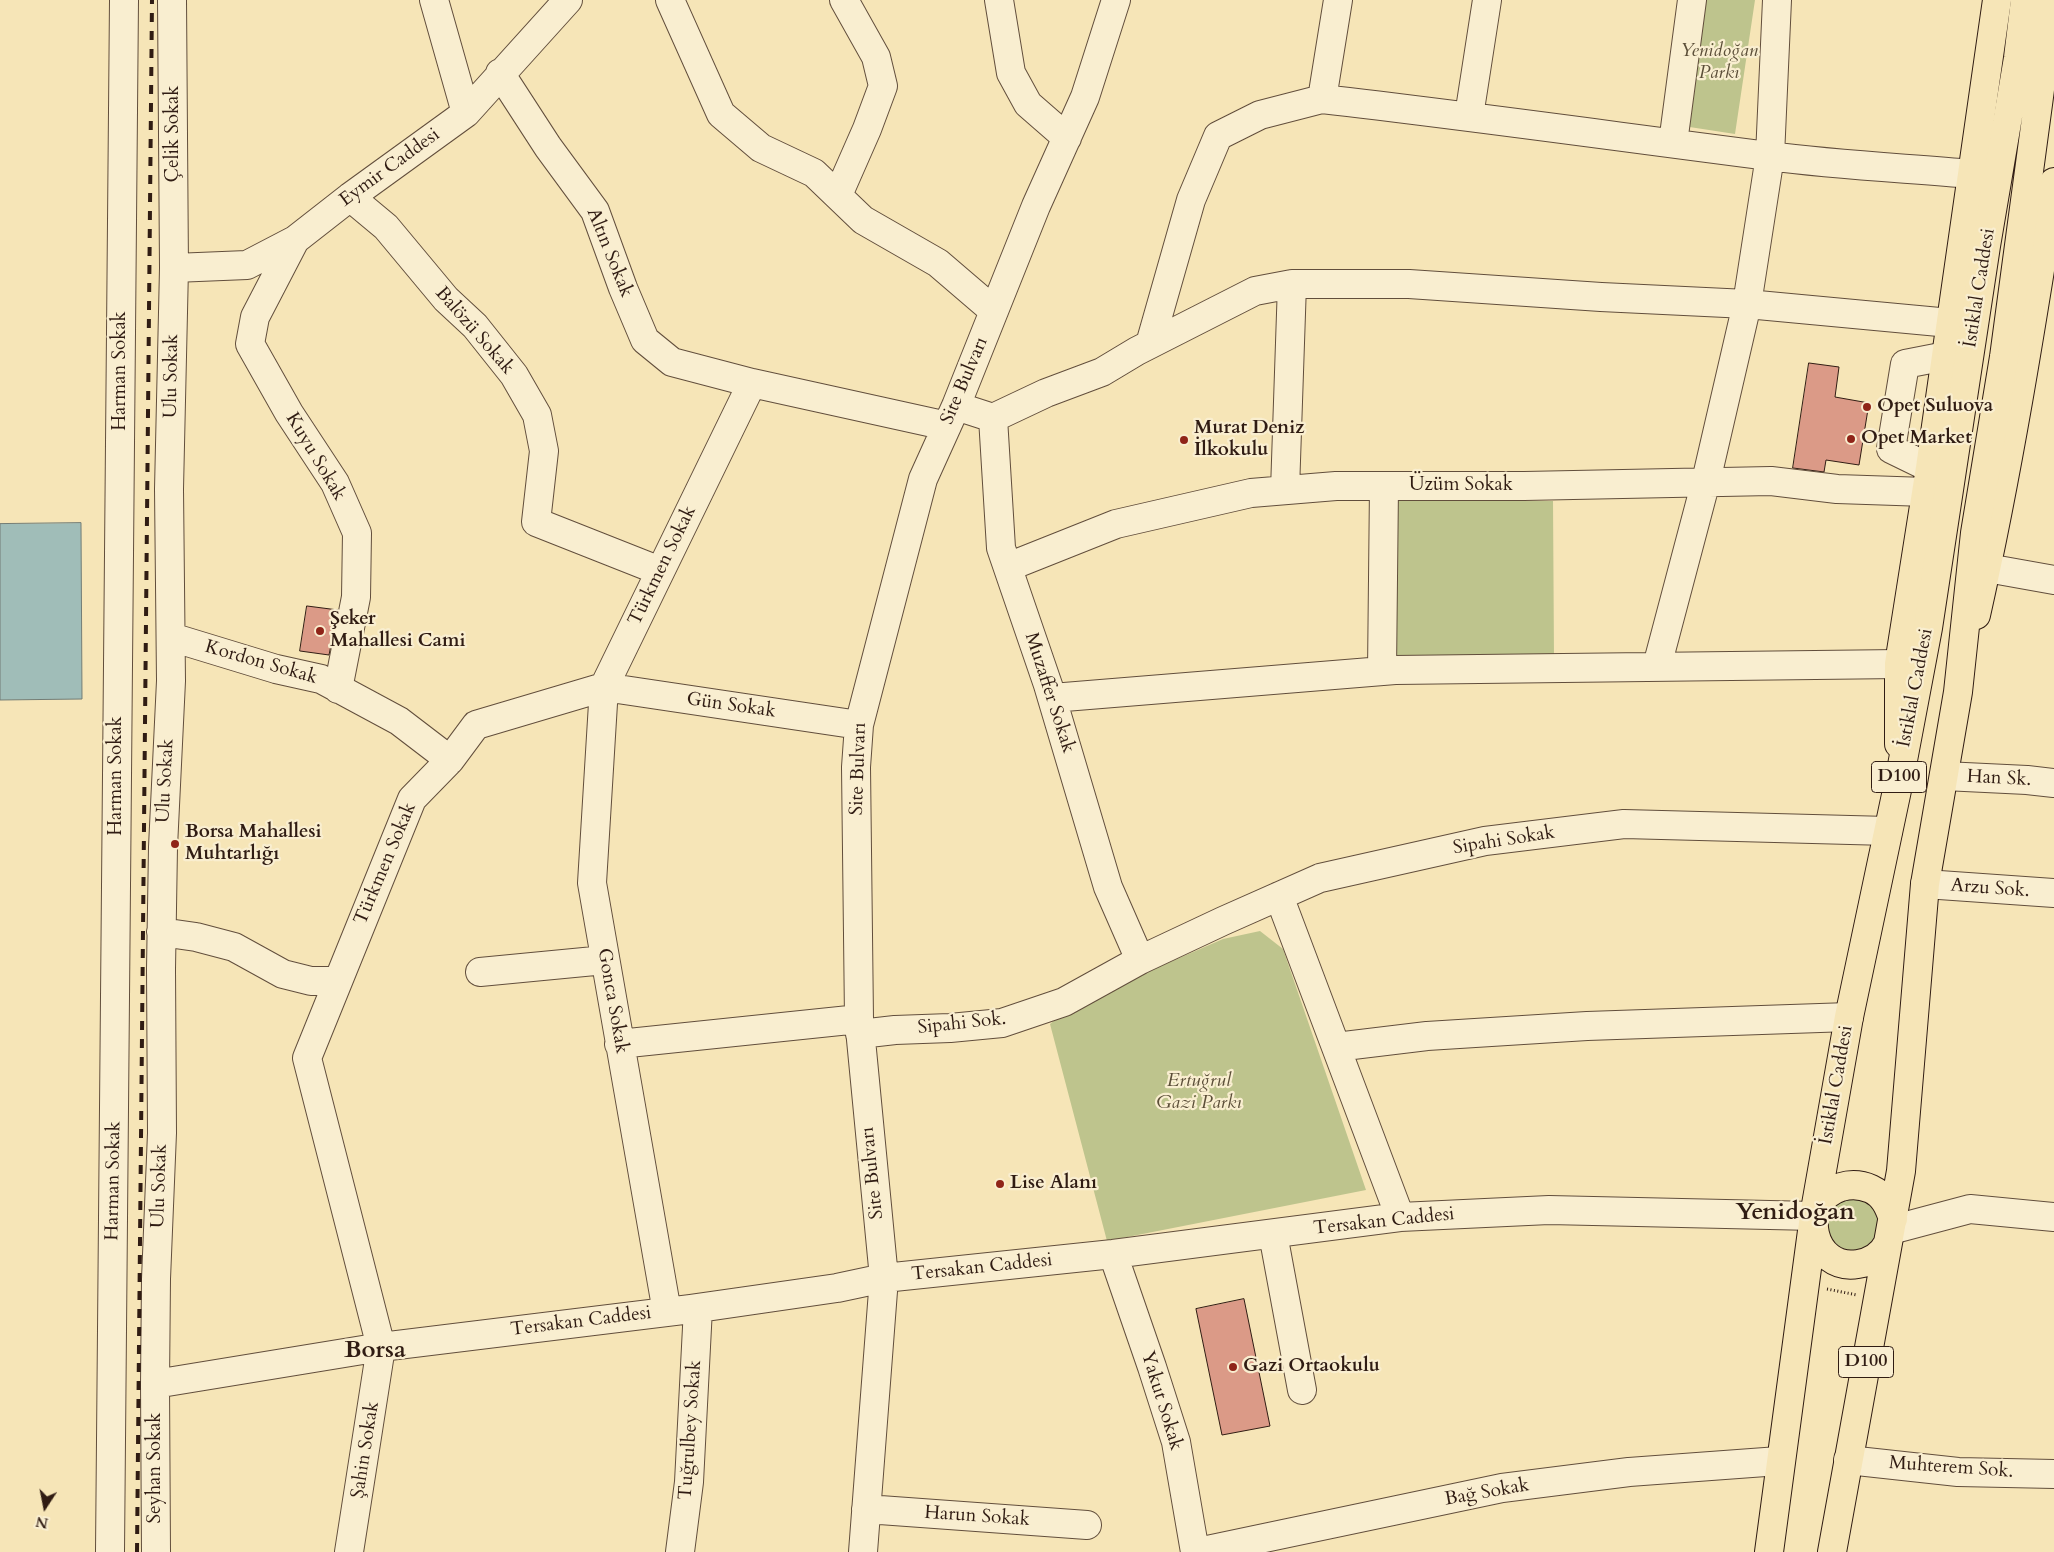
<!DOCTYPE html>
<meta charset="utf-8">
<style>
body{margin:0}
#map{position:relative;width:2054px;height:1552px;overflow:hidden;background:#f6e5b7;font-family:Cardo,serif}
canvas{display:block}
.north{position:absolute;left:20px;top:1482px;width:50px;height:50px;-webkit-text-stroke:4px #f9eed0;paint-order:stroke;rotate:191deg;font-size:14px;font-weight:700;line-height:20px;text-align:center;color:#301c13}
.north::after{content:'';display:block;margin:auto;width:18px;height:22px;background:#301c13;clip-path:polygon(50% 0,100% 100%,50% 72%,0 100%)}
</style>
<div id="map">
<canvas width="2054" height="1552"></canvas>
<div class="north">N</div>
</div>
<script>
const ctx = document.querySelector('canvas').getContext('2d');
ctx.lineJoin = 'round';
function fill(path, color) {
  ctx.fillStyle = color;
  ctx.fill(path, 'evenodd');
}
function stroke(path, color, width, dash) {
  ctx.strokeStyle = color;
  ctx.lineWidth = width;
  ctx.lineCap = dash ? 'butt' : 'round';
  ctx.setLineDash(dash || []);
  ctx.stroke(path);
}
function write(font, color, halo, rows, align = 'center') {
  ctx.font = font + ' Cardo,serif';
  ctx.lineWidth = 4.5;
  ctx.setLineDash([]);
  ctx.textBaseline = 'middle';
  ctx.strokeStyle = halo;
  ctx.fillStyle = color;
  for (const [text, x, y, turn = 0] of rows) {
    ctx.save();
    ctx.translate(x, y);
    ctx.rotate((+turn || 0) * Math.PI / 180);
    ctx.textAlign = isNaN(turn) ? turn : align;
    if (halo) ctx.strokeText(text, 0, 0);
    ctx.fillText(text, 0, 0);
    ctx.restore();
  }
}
fill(new Path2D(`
 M1701,0H1755L1735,134L1683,126Z
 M1388,501H1553L1554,658H1388Z
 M1260,931L1283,949L1366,1190L1107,1241L1050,1024L1065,1012L1147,972L1223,939Z
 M1857,1196L1880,1210V1238L1856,1254L1837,1248L1827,1233V1214L1839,1200Z`), '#bec48d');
const water = new Path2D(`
 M81,523L82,699L0,700V524Z`);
fill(water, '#a0bdb8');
stroke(water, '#737d76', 1);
const building = new Path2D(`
 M1809,363L1839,367L1835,397L1869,403L1859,465L1826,460L1824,472L1793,468Z
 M307,606L338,610L329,655L300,651Z
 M1244,1299L1270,1426L1222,1435L1196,1309Z`);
fill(building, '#db9a87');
stroke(building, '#301c13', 1);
const minor = new Path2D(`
 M434,0L466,113
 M670,0L721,114L761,148L814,173L863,220L938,263L994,311
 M999,0L1011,73L1028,104L1067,138
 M500,73L548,147L595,211L623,288L645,340L672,362L752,383
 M1322,99C1471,116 1620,137 1769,156C1836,165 1905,168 1973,174
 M1469,116L1487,0
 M1673,143L1692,0
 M838,195L867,129L883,86L876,57L844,0
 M350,197L386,227L446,299L475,326L514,375L537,415L544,451L536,522L660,571
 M295,240L255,317L250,344L289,413L335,483L357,533L356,597L338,689
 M174,268L247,265L295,240L350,197L466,113L568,0
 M1150,344L1191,200L1218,136L1260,115L1322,99L1338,0
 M956,406L993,418L1046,393L1102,372L1137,351L1255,291L1292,284H1409L1601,297L1747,304L1950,323
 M993,418L1001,548L1048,685L1108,887L1140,960
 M1930,468L1891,449L1905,364L1946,356
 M1285,490L1292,284
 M1008,567L1116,524L1251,493L1336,486H1524L1771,481L1837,489L1926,492
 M1987,568L2054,580
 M171,637L276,669L321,679L399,721L450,760
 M1657,666L1706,481L1747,304L1770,156L1777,0
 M1382,671L1384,486
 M1052,698L1395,670L1899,664
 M1944,776L2027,780L2054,783
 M1925,884L2054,893
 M1279,896L1400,1217
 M161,932L196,937L234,947L283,974L311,981H338
 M480,972L605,960
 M860,1034L895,1030L950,1028L1002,1023L1064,1002L1140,960L1223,921L1320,878L1485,841L1624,824L1888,831
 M619,1044L859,1019
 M1336,1047L1427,1036L1587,1026L1849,1017
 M1891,1230L1970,1209L2054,1217
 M1273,1234L1302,1390
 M1113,1254L1152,1367L1176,1442L1195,1552
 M667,1312L592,883L604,687L859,725
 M155,1384L381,1347L691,1309L837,1288L884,1278L1113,1254L1400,1217L1549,1210L1814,1216
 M1848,1460L1958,1472L2054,1474
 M866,1509L1087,1525
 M110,1552L124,0
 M156,1552L155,1384L156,1279L162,1133L161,969L163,847L171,681L169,489L174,268L172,0
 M349,1552L381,1347L307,1058L412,799L450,760L476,725L604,687L752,383L947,426
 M680,1552L689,1482L698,1308
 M863,1552L884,1278L859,1019L856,767L859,725L923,479L956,406L1036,206L1085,97L1116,0
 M1198,1552L1502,1488L1629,1472L1779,1461`);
const major = new Path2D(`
 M1976,615C2008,472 2031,328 2054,182
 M1899,744V664L1930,468L1997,0`);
const highway = new Path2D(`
 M1888,1243C1882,1255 1871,1262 1858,1264C1812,1272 1795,1202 1841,1187C1851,1184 1862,1185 1871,1189C1884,1195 1889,1207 1893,1219
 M1769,1552L1814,1216L1849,1017L1900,776L1928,628L1986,246L2018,58L2025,0
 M1832,1552L1901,1171L1925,884L1958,692L1975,533L2004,357L2052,0`);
stroke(minor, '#624e3c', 30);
stroke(major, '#301c13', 30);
stroke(highway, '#301c13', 30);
stroke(new Path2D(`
 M1827,1289L1857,1295`), '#301c13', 3, [1, 2.5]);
stroke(minor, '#f9eed0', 28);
stroke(major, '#f6e5b7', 28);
stroke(highway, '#f6e5b7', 28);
stroke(new Path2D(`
 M137,1552L152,0`), '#301c13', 4, [9, 9]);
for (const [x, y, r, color] of [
 [1867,407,5,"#8f2418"],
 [1851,439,5,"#8f2418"],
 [1184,440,5,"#8f2418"],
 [320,631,5,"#8f2418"],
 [175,844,5,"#8f2418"],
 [1000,1184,5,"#8f2418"],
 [1233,1367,5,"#8f2418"]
]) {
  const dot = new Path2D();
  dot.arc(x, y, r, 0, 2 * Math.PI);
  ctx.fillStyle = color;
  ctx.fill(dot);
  stroke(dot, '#f9eed0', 2);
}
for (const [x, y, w] of [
 [1899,777,55],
 [1866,1362,55]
]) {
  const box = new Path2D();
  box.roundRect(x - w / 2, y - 15.5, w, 31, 4);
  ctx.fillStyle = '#f9eed0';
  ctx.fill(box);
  stroke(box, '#301c13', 1);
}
write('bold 18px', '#301c13', null, [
 ["D100",1899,777],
 ["D100",1866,1362]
]);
write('italic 19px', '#5b4e38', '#f9eed0', [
 ["Yenidoğan",1719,52],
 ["Parkı",1719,74],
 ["Ertuğrul",1199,1082],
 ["Gazi Parkı",1199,1104]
]);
write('19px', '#301c13', '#f9eed0', [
 ["Çelik Sokak",174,134,-90],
 ["Eymir Caddesi",390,168,-36],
 ["Altın Sokak",609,253,68],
 ["İstiklal Caddesi",1980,288,-81],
 ["Balözü Sokak",474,331,49],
 ["Harman Sokak",121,371,-90],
 ["Ulu Sokak",172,376,-89],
 ["Site Bulvarı",965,381,-67],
 ["Kuyu Sokak",315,457,59],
 ["Üzüm Sokak",1461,486],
 ["Türkmen Sokak",663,566,-64],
 ["Kordon Sokak",261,663,16],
 ["İstiklal Caddesi",1916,688,-79],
 ["Muzaffer Sokak",1049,693,72],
 ["Gün Sokak",731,706,8],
 ["Site Bulvarı",859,769,-88],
 ["Harman Sokak",117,776,-90],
 ["Han Sk.",1999,779,3],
 ["Ulu Sokak",166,781,-87],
 ["Sipahi Sokak",1504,841,-9],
 ["Türkmen Sokak",386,864,-67],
 ["Arzu Sok.",1990,889,4],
 ["Gonca Sokak",612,1001,80],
 ["Sipahi Sok.",962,1024,-6],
 ["İstiklal Caddesi",1837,1085,-80],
 ["Site Bulvarı",873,1173,-96],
 ["Harman Sokak",114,1181,-89],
 ["Ulu Sokak",160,1186,-88],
 ["Tersakan Caddesi",1384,1222,-6],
 ["Tersakan Caddesi",982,1268,-6],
 ["Tersakan Caddesi",581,1322,-7],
 ["Yakut Sokak",1161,1401,73],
 ["Tuğrulbey Sokak",691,1430,-86],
 ["Şahin Sokak",366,1450,-81],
 ["Seyhan Sokak",156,1468,-90],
 ["Muhterem Sok.",1951,1468,4],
 ["Bağ Sokak",1487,1493,-10],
 ["Harun Sokak",977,1517,4]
]);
write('bold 19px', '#301c13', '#f9eed0', [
 ["Opet Suluova",1877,407],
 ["Murat Deniz",1194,429],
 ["İlkokulu",1194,451],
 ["Opet Market",1861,439],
 ["Şeker",330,620],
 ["Mahallesi Cami",330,642],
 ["Borsa Mahallesi",185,833],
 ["Muhtarlığı",185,855],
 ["Lise Alanı",1010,1184],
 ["Gazi Ortaokulu",1243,1367]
], 'left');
write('bold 24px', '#301c13', '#f9eed0', [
 ["Yenidoğan",1795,1213],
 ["Borsa",375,1351]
]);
</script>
